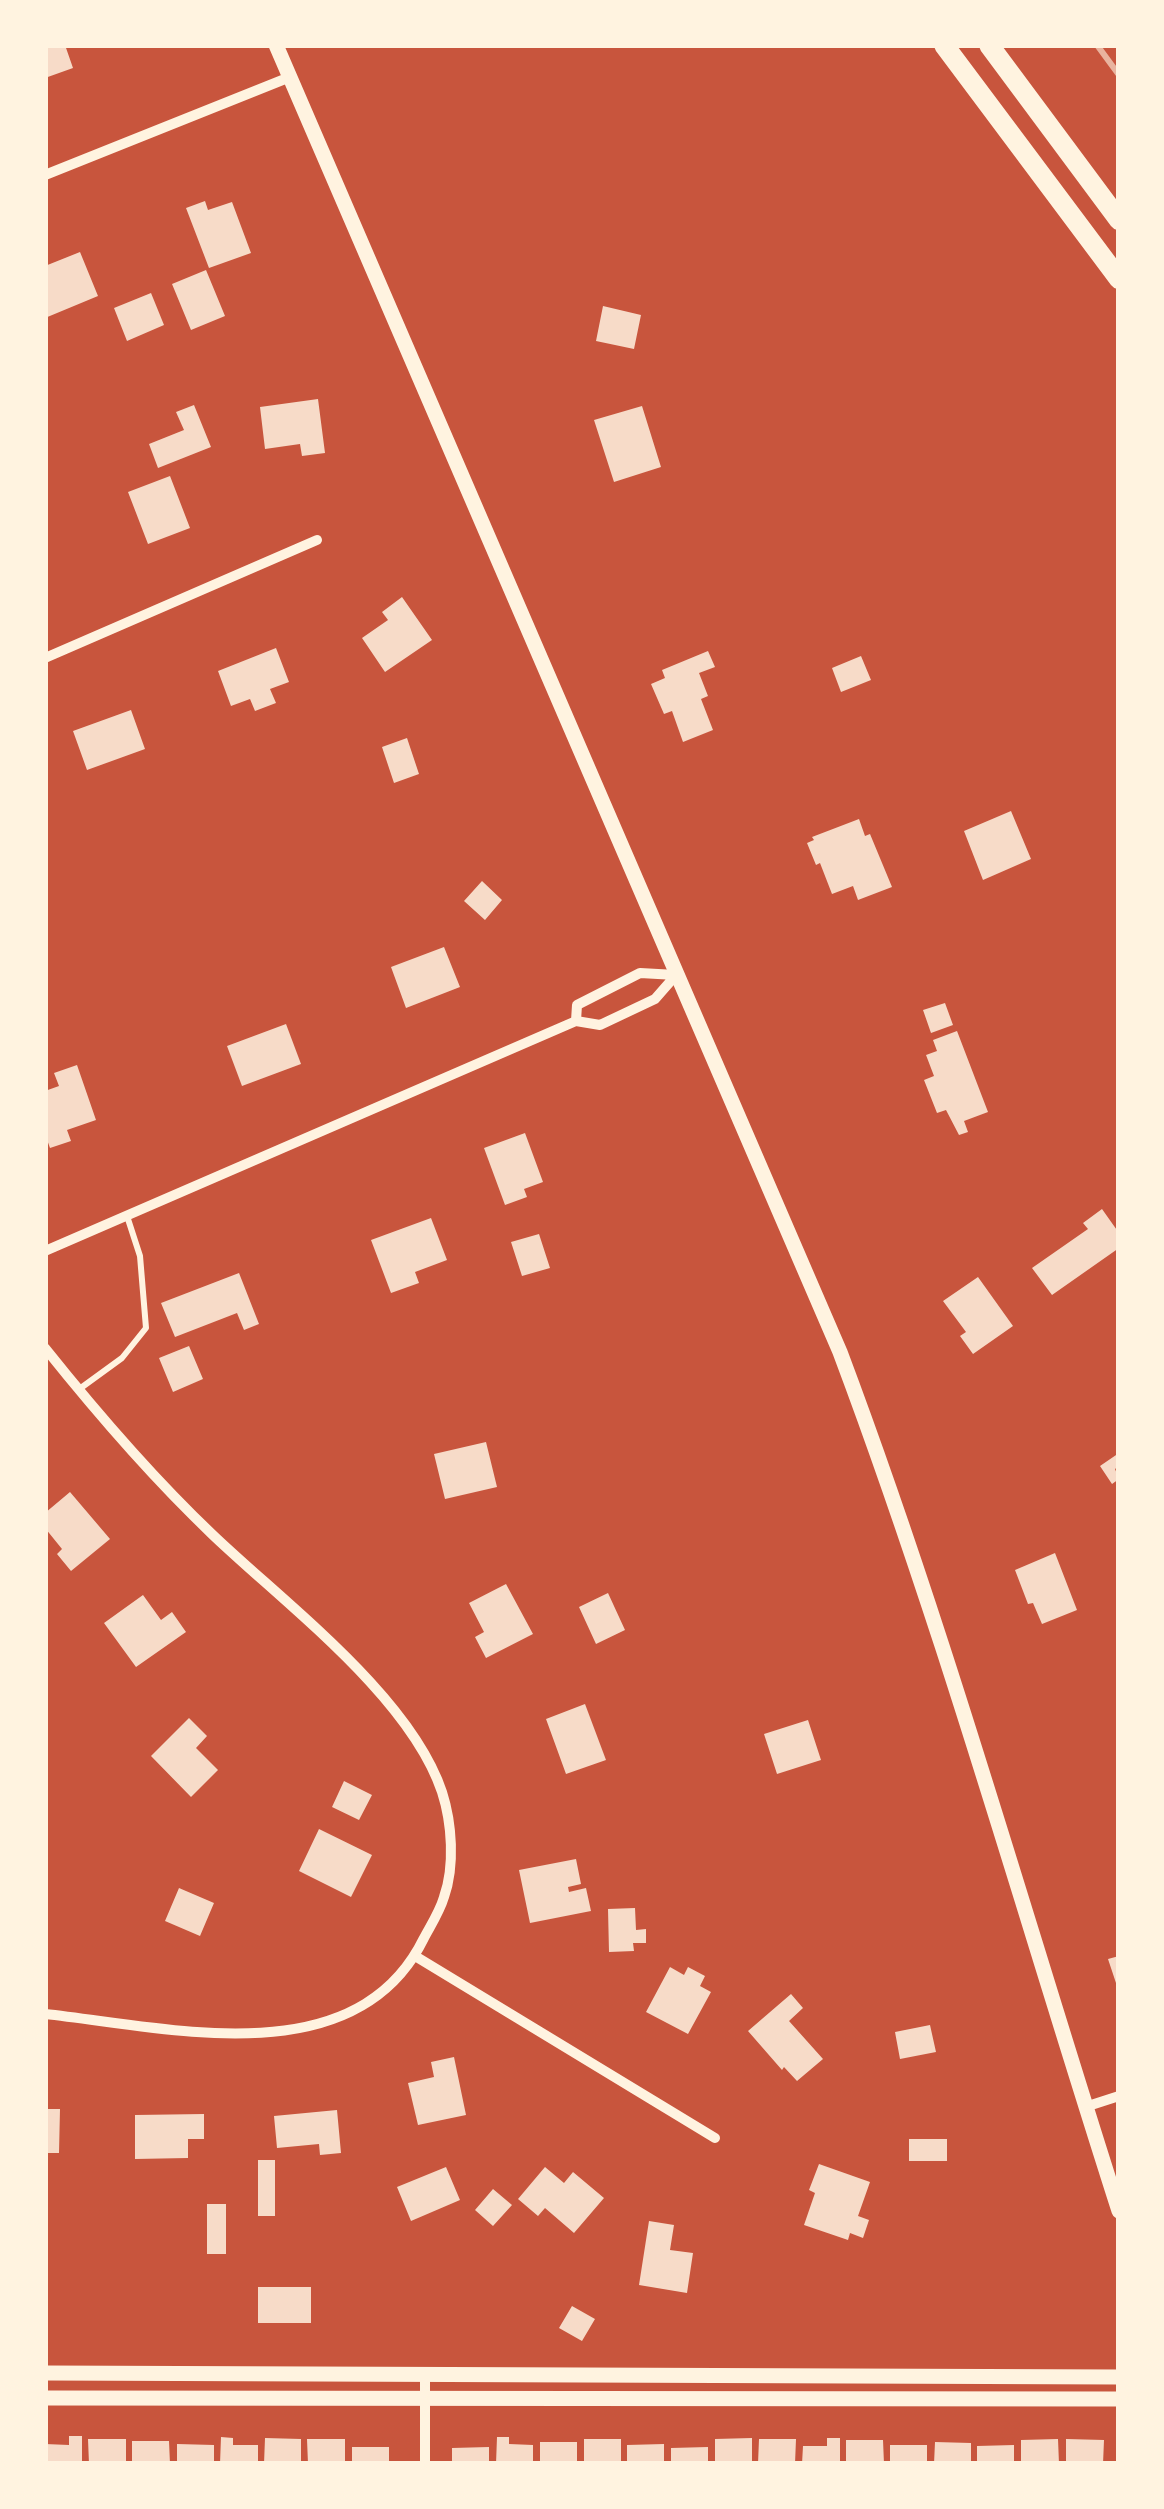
<!DOCTYPE html>
<style>
body{margin:0}
#map{position:relative;width:1164px;height:2509px;overflow:hidden;background:#c8553d;font-family:"Noto Sans",sans-serif}
canvas{display:block}
.frame{position:absolute;inset:0;border:48px solid #fff3e0;pointer-events:none}
</style>
<div id="map">
<canvas width="1164" height="2509"></canvas>
<div class="frame"></div>
</div>
<script>
const ctx = document.querySelector('canvas').getContext('2d');
ctx.lineJoin = 'round';
function fill(path, color) {
  ctx.fillStyle = color;
  ctx.fill(path, 'evenodd');
}
function stroke(path, color, width, dash) {
  ctx.strokeStyle = color;
  ctx.lineWidth = width;
  ctx.lineCap = dash ? 'butt' : 'round';
  ctx.setLineDash(dash || []);
  ctx.stroke(path);
}
fill(new Path2D(`
 M45,45H65L73,68L45,78Z
 M205,201L208,210L232,202L251,253L209,268L186,208Z
 M80,252L98,296L45,318V266Z
 M206,270L225,316L191,330L172,284Z
 M151,293L164,325L127,341L114,308Z
 M603,306L641,315L634,349L596,341Z
 M318,399L325,453L302,456L300,444L265,449L260,407Z
 M194,405L211,447L158,468L149,444L184,430L176,412Z
 M642,406L661,467L614,482L594,420Z
 M170,476L190,528L148,544L128,492Z
 M402,597L432,640L385,672L362,638L388,620L382,612Z
 M276,648L289,682L270,689L276,703L255,711L250,699L231,706L218,671Z
 M708,651L715,667L699,673L708,696L701,699L713,730L683,742L672,711L664,714L651,684L665,678L662,670Z
 M861,656L871,680L841,692L832,668Z
 M131,710L145,749L87,770L73,731Z
 M407,738L419,774L394,783L382,747Z
 M1011,811L1031,859L983,880L964,831Z
 M859,819L865,836L870,834L892,887L858,900L853,886L832,894L820,863L816,865L807,843L814,840L812,837Z
 M482,881L502,900L485,920L464,901Z
 M444,947L460,987L406,1008L391,967Z
 M945,1003L953,1025L931,1033L923,1010Z
 M286,1024L301,1064L242,1086L227,1046Z
 M957,1031L988,1112L964,1121L968,1132L959,1135L946,1110L937,1113L924,1080L934,1076L926,1055L937,1051L933,1040Z
 M77,1065L96,1120L67,1130L71,1141L50,1148L45,1134V1091L59,1086L54,1073Z
 M525,1133L543,1182L524,1189L527,1197L505,1205L484,1148Z
 M1102,1209L1119,1233V1248L1052,1295L1032,1268L1088,1229L1083,1223Z
 M431,1218L447,1260L415,1272L419,1283L391,1293L371,1240Z
 M539,1234L550,1268L522,1276L511,1242Z
 M239,1273L259,1324L244,1330L237,1313L175,1337L161,1303Z
 M978,1277L1013,1326L973,1354L960,1336L966,1332L943,1301Z
 M189,1346L203,1379L173,1392L159,1358Z
 M486,1442L497,1487L445,1499L434,1454Z
 M1119,1453V1466L1115,1469L1119,1479L1112,1484L1100,1466Z
 M70,1492L110,1539L71,1571L57,1554L62,1549L45,1528V1513Z
 M1055,1553L1077,1610L1042,1624L1033,1603L1028,1604L1015,1570Z
 M506,1584L533,1634L486,1658L475,1637L484,1632L469,1603Z
 M608,1593L625,1630L596,1644L579,1607Z
 M143,1595L161,1620L172,1612L186,1632L136,1667L104,1623Z
 M585,1704L606,1760L566,1774L546,1719Z
 M189,1718L207,1736L196,1748L218,1770L191,1797L151,1756Z
 M808,1720L821,1760L777,1774L764,1734Z
 M344,1781L372,1795L359,1820L332,1807Z
 M319,1829L372,1855L351,1897L299,1871Z
 M576,1859L581,1884L568,1887L569,1892L586,1888L591,1911L530,1923L519,1870Z
 M179,1888L214,1903L200,1936L165,1921Z
 M635,1908L636,1930L646,1929V1943H633L634,1951L609,1952L608,1909Z
 M1119,1956V1989H1118L1108,1959Z
 M670,1967L684,1975L688,1967L705,1976L700,1986L711,1992L688,2034L646,2012Z
 M791,1994L803,2008L789,2021L823,2059L797,2081L784,2067L782,2070L748,2031Z
 M930,2025L936,2052L900,2059L895,2032Z
 M454,2057L466,2115L418,2125L408,2083L434,2077L431,2062Z
 M45,2109H60L59,2153H45Z
 M337,2110L341,2153L320,2155L319,2144L277,2148L274,2116Z
 M204,2114V2139H188V2158L135,2159V2115Z
 M909,2139H947V2161H909Z
 M258,2160H275V2216H258Z
 M819,2164L870,2182L858,2216L869,2220L863,2238L850,2233L848,2240L804,2225L815,2193L809,2190Z
 M446,2167L460,2200L411,2221L397,2187Z
 M545,2167L564,2183L573,2172L604,2198L574,2233L545,2208L538,2216L518,2199Z
 M493,2189L512,2205L493,2226L475,2210Z
 M207,2204H226V2254H207Z
 M649,2221L674,2225L670,2250L693,2253L687,2293L639,2285Z
 M258,2287H311V2323H258Z
 M572,2306L595,2319L582,2341L559,2328Z
 M69,2436H82V2464H45V2444L69,2445Z
 M221,2437L233,2438V2445H258V2464H220Z
 M497,2437H509V2444L533,2445V2464H496Z
 M265,2438L301,2439V2464H264Z
 M752,2438V2464H715V2439Z
 M827,2438H840V2464H802L803,2446H827Z
 M88,2439H126V2464H89Z
 M307,2439H345V2464H308Z
 M584,2439H621V2464H584Z
 M759,2439H796L795,2464H758Z
 M1058,2439L1059,2464H1021V2440Z
 M1066,2439L1104,2440L1103,2464H1066Z
 M846,2440H883L884,2464H846Z
 M132,2441H169L170,2464H132Z
 M540,2442H577V2464H540Z
 M935,2442L971,2443V2464H934Z
 M177,2444L214,2445V2464H177Z
 M664,2444V2464H627V2445Z
 M890,2445H927V2464H890Z
 M1014,2445V2464H977V2446Z
 M352,2447H389V2464H352Z
 M489,2447V2464H452V2448Z
 M708,2447V2464H671V2448Z`), '#f7dbc8');
stroke(new Path2D(`
 M78,1390L122,1358L146,1328L140,1256L127,1216`), '#fff3e0', 6);
stroke(new Path2D(`
 M45,175L290,77
 M45,658L317,540
 M576,1021L577,1005L640,973L676,975
 M45,1251L576,1021L600,1025L655,999L676,975
 M45,1348C97,1413 152,1477 212,1534C284,1603 410,1696 442,1792C452,1823 455,1866 444,1897C440,1911 431,1925 424,1938C356,2077 168,2027 45,2014
 M415,1956L715,2138
 M1085,2107L1119,2096
 M425,2464V2376`), '#fff3e0', 10);
stroke(new Path2D(`
 M276,45L840,1352C946,1634 1027,1925 1119,2211
 M45,2373L1119,2377
 M45,2398L1119,2399`), '#fff3e0', 15);
stroke(new Path2D(`
 M944,45L1119,279
 M989,45L1119,220`), '#fff3e0', 20);
stroke(new Path2D(`
 M1097,45L1119,75`), '#e9b49f', 6);
</script>
